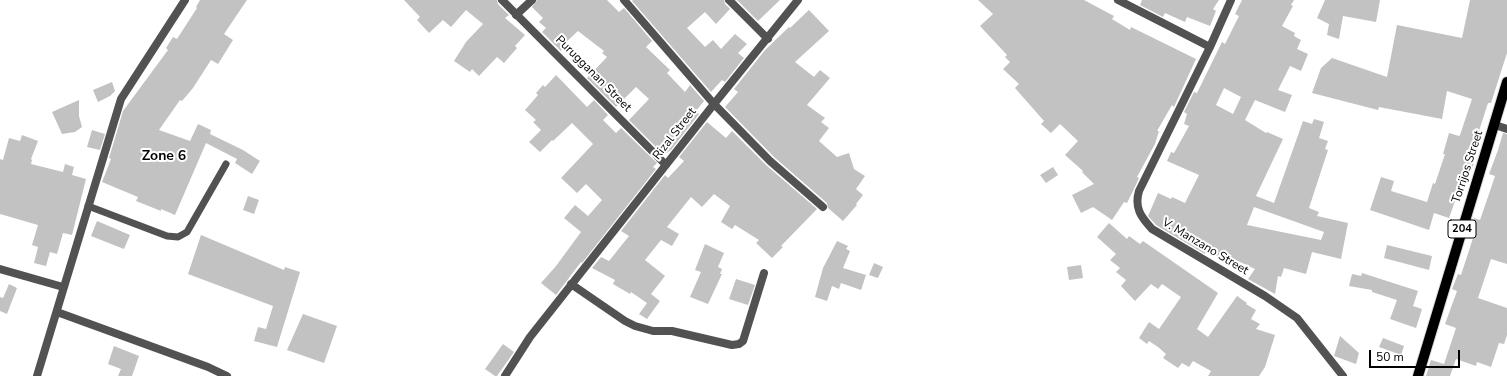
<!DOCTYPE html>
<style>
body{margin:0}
#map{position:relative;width:1507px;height:376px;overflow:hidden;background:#fff;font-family:"Nunito Sans",sans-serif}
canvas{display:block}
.scale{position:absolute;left:1369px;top:350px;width:91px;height:18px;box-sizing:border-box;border:2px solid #000;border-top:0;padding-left:5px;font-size:12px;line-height:14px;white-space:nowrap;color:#000;-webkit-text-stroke:3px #fff;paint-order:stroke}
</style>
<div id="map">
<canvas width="1507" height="376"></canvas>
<div class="scale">50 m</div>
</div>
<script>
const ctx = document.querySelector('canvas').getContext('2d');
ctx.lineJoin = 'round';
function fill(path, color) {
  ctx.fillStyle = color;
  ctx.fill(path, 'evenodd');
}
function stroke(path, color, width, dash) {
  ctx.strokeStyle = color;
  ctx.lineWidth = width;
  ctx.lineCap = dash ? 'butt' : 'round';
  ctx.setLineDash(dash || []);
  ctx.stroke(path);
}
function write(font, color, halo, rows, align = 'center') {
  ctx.font = font + ' "Nunito Sans",sans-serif';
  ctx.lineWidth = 4;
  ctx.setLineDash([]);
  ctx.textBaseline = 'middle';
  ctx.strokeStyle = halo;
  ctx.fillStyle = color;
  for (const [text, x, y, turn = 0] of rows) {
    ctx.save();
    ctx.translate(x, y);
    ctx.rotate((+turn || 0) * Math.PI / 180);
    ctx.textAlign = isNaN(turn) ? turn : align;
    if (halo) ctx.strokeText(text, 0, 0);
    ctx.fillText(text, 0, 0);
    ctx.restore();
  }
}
fill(new Path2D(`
 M200,0H247L224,34L233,40L218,64L211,60L193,88L182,101L180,100L159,130L190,141L198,124L211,130L210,134L243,150L260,161L252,174L235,163L237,159L206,143L175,215L161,209V211L136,201L138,197L102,182L111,159L109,158L123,111L168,50L166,48L173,37L177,39L197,8L196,7Z
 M404,0H497L498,4L509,15L505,18L525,35L515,46L517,48L504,63L497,57L479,76L472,69L470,72L454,61L466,42L483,24L466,10L451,27L443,20L429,33L417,20L420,17Z
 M537,0H607L619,12L624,8L652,41L646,47L670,70L667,73L685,92L690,85L704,101L696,111L699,114L671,150L664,155L629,120L649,99L636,87L616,107L587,78L607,57L602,53L604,51L578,31L565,43L566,45L561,51L542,32L546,28L539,22L543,18L532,7Z
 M633,0H724L725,4L730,9L716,24L705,12L687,28L705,47L713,40L721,49L735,34L747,44L738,53L744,58L725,82L722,80L711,92L632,1Z
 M737,0H780L758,21Z
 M978,0H1084L1114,16L1112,19L1130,30L1131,27L1196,59L1174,107L1172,105L1157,131H1159L1155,144L1137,177L1139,178L1133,191L1127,203L1124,202L1112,220L1093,207L1081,213L1072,195L1094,184L1082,172L1083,171L1065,155L1078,141L1060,124L1051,133L1041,124L1044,121L1015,88L1019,84L1003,69L1010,62L1005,57L1007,55L980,26L993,14Z
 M1142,0H1219L1213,9L1216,11L1210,26L1187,17L1185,22L1165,13L1163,17L1140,5Z
 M1242,0H1294L1291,5L1293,6L1282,26L1295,33L1294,36L1301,40L1297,49L1308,54L1301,71L1290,66L1278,90L1292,95L1285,112L1255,100L1245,120L1266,133L1267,132L1283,139L1256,196L1274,203L1303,121L1312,124L1314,119L1324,122L1319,138L1328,141L1325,149L1328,150L1309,208L1319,212L1317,216L1348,223L1341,259L1312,252L1306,274L1284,268L1281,277L1278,276L1275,294L1248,279L1255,269L1238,261L1235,265L1206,251L1205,254L1156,225L1148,216L1158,193L1171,199L1172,197L1185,203L1199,175L1167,161L1171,152L1174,153L1189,126L1184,124L1187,114L1184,112L1194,92L1197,93L1222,42L1225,44L1239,16L1235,14ZM1224,88L1241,97L1233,114L1216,105ZM1254,207L1324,232L1321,240L1247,225Z
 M1325,0H1380L1376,22L1343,16L1339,39L1327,35L1329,24L1317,18Z
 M1470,0H1507V53L1491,103H1488L1476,140L1479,141L1472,162L1474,163L1459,202L1455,201L1449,218L1434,213L1429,230L1370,210L1381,177L1394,181L1391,191L1427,202L1433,183L1435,184L1445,154H1443L1449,133L1459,136L1460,135L1472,99L1447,91L1442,119L1379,107L1378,110L1312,93L1321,68L1332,58L1387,77L1397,25L1462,38Z
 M809,10L829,31L795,62L814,77L820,70L830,78L807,105L825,118L821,122L829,128L819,141L837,157L849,153L854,169L865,176L856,189L863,195L856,204L857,205L843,221L828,208L827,203L774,157L725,107L738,92L734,89L765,50L789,27L790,28Z
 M556,75L587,107L594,100L608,115L603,120L616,133L621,128L657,163L653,167L656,169L582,263L581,262L556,295L541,283L556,266L581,232L564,218L575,205L588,216L602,200L586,184L577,193L561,178L593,144L572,123L553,141L552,140L540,152L529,142L541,130L533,122L536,120L525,110L538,95L536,93L543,85L545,87Z
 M112,82L115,91L110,96L98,102L93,90Z
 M79,100V116L82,127L75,132L62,134L52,112Z
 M707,122L726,138L732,131L766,165L817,209L781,246L783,247L772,258L756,243L759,240L735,225L732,229L721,222L730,206L714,194L702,207L691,197L667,227L679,234L672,246L661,240L645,260L665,276L651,294L660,301L647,319L639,314L647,303L631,292L630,294L613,284L615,280L592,268L601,257L609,261L629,236L621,231L665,175L668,178L684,161L679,157Z
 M92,130L105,134L100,150L87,147Z
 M1503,133L1507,134V264L1491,259L1478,298L1507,308V335L1504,344L1499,343L1491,367L1477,362L1476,366L1456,359L1450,376H1426L1431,360L1444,364L1456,328L1445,324L1457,291L1452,289L1458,274L1461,275L1475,232L1470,230L1474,218L1480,220L1491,188L1495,176L1489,174L1498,150Z
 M22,135L38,141L31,159L32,160L31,164L63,172L65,164L74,167L72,175L86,179L72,235L63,233L57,254L50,252L46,266L34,263L38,247L32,245L38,225L0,214V159L3,160L9,138L20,141Z
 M1053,167L1058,175L1046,183L1040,175Z
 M248,196L259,200L254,214L243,210Z
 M97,221L130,235L124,249L91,236Z
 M1109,223L1127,239L1129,236L1140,244L1143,241L1218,293L1197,329L1208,337L1237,296L1247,303L1246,304L1256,310L1251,319L1260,324L1256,329L1275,335L1265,367L1259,376H1208L1211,371L1193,361L1189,367L1182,363L1178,368L1163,358L1166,354L1158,347L1149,341L1147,344L1139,338L1149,322L1159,329L1181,297L1162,284L1158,289L1151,284L1135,301L1121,286L1126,280L1116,272L1120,268L1110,260L1116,254L1097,237Z
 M201,235L284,270L285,267L300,272L277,347L254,341L258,327L266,329L273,306L188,274Z
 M837,241L848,246L846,249L850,251L843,268L866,275L861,290L841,283L839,289L832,286L827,301L815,297L823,268Z
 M705,244L724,253L718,267L722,269L720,274H722L708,304L690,297L701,272L695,270Z
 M1387,245L1432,256L1429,270L1384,258Z
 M874,263L883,267L878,278L869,275Z
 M1081,265L1083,278L1069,280L1067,267Z
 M1362,273L1418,291L1413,306L1422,309L1416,328L1390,319L1397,300L1372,292V290L1349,286L1352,274L1361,276Z
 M736,279L755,285L748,305L729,299Z
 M9,284L17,288L7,314L0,311V297L3,298Z
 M303,314L337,326L324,363L287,350Z
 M1340,336L1359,353L1356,364L1334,356Z
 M1383,338L1404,346L1401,355L1379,347Z
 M503,344L514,352L497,376H495L485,369Z
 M114,346L139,356L132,376H118L121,369L108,364Z`), '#c2c2c2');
const primary = new Path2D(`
 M1418,376L1507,82`);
stroke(primary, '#dbdbdb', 12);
stroke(new Path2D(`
 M88,206L167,236L178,237L187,232L226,164`), '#525252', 7);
stroke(new Path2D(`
 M502,0L666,165
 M624,0L714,104L770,161L823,207
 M729,0L768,39
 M1118,0L1210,47
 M1231,0L1210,47L1139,191C1134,208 1141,217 1152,229L1265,296L1297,318L1343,376
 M516,15L532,0
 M1495,125L1507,129
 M0,269L63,287
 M571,284L625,321L635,326L653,331H672L732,345L739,344L743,341L764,273
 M57,312L208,367L227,376
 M37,376L121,99L185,0
 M505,376L530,337L714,104L798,0`), '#525252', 8);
stroke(primary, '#000', 10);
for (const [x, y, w] of [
 [1462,229,28]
]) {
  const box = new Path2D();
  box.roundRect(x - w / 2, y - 9, w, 18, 3);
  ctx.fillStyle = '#fff';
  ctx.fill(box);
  stroke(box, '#000', 1);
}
write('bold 11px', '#000', null, [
 ["204",1462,229]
]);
write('12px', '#000', '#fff', [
 ["Purugganan Street",593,74,45],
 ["Rizal Street",675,134,-52],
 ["Torrijos Street",1468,167,-72],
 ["V. Manzano Street",1205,247,31]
]);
write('bold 14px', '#000', '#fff', [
 ["Zone 6",164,157]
]);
</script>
